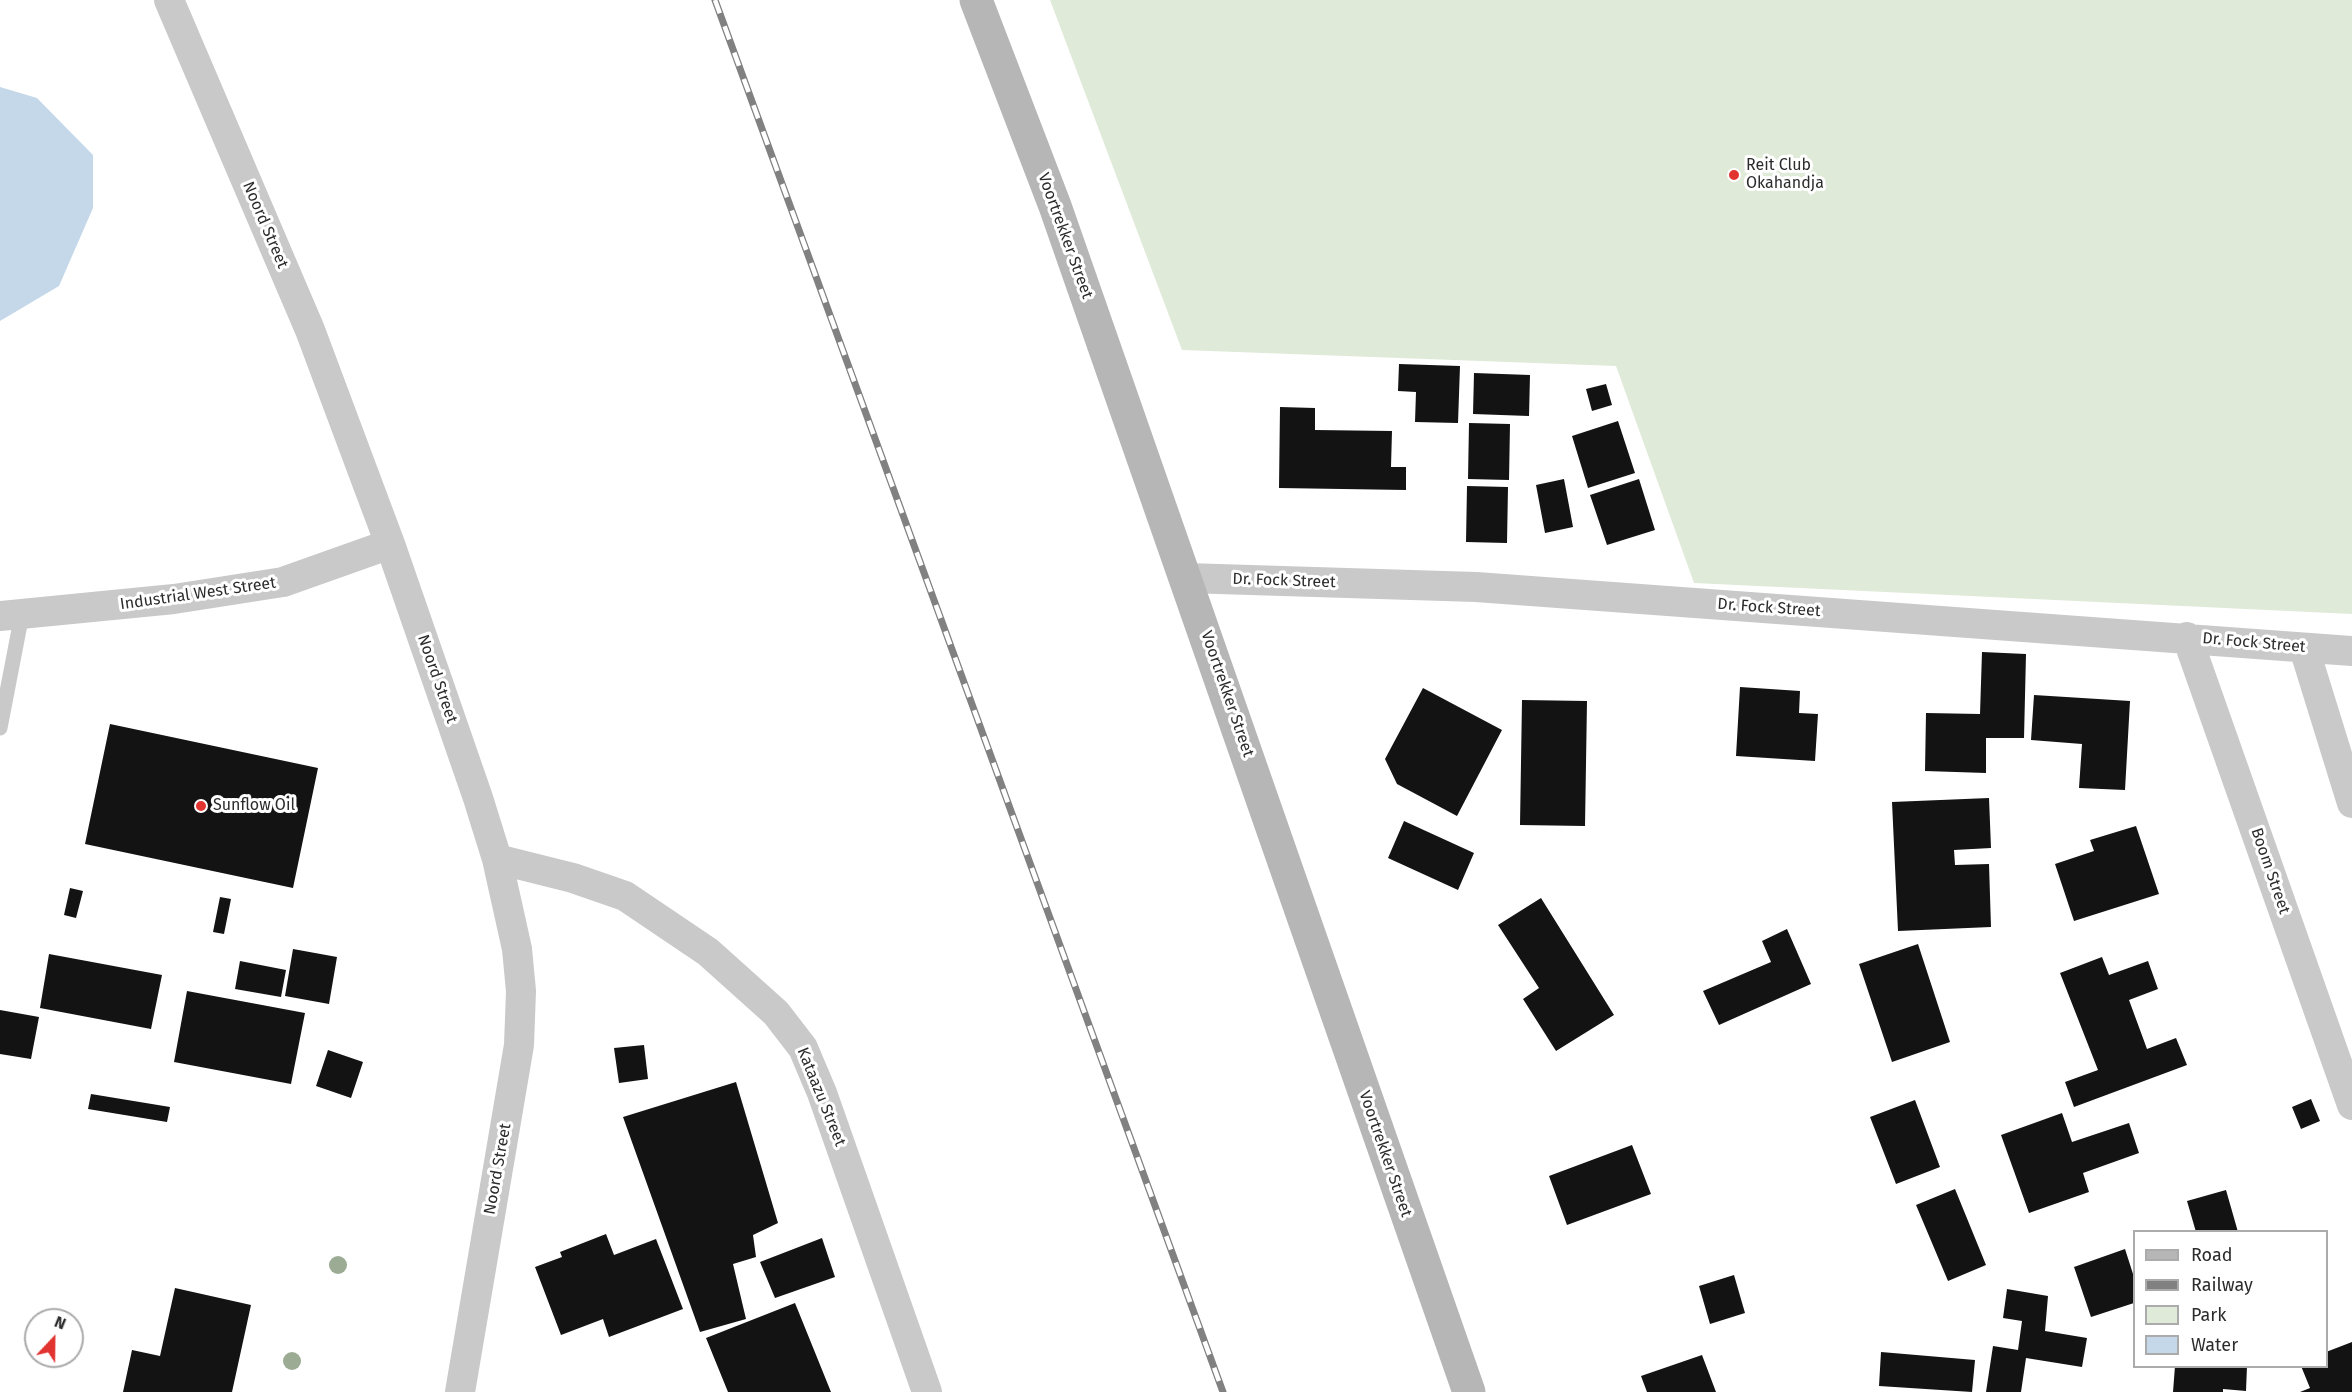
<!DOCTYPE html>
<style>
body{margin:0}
#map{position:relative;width:2352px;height:1392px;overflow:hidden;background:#fff;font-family:"Fira Sans",sans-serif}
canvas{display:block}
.legend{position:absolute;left:2133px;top:1230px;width:195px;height:138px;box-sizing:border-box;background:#fff;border:2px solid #ababab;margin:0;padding:8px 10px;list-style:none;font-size:18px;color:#2c2c2c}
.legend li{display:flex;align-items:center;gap:12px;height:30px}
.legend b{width:30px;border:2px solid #ababab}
.north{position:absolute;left:24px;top:1308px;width:60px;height:60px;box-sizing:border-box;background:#fff;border:2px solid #ababab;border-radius:50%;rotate:22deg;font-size:16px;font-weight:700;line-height:24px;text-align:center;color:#2c2c2c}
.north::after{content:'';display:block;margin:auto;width:21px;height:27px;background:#e13430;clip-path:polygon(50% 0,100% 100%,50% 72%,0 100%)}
</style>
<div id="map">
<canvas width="2352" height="1392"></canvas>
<ul class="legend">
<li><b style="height:8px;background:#b6b6b6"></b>Road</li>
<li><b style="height:8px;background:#818181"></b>Railway</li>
<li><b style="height:16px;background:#e0ead9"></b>Park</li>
<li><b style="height:16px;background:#c5d8ea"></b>Water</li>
</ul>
<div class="north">N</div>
</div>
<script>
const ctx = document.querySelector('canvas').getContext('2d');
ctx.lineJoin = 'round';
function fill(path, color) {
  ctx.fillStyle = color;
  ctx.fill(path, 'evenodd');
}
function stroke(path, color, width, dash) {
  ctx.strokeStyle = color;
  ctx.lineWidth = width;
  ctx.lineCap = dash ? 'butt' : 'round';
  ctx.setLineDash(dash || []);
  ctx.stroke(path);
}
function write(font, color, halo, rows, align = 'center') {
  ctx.font = font + ' "Fira Sans",sans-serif';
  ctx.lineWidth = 6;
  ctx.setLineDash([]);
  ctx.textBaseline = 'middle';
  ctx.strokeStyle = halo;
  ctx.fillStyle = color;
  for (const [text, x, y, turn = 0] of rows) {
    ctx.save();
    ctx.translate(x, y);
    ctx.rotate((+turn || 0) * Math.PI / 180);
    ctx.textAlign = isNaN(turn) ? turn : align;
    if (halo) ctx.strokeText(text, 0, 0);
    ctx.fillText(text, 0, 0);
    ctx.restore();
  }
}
fill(new Path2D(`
 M1050,0H2352V614L1694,583L1616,366L1182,350Z`), '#e0ead9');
fill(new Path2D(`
 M0,87L37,98L93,155V208L59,286L0,321Z`), '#c5d8ea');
fill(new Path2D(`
 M1399,364L1460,366L1458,423L1415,422L1416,392L1398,391Z
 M1474,373L1530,375L1529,416L1473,414Z
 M1606,384L1612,405L1592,411L1586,389Z
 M1280,407L1315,408V430L1392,431L1391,467H1406V490L1279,488Z
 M1618,421L1635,473L1588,488L1572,436Z
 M1469,423L1510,424L1509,480L1468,479Z
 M1564,479L1573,527L1545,533L1536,485Z
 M1639,479L1655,530L1607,545L1590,495Z
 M1467,486L1508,487L1507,543L1466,542Z
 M1982,652L2026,654L2024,738H1986V773L1925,771L1926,713L1980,714Z
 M1740,687L1800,691L1799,713L1818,714L1815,761L1736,756Z
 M1423,688L1502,730L1457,816L1397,784L1385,759Z
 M2034,695L2130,701L2125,790L2079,788L2082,744L2031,740Z
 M1522,700L1587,701L1585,826L1520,825Z
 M110,724L318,768L293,888L85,844Z
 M1989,798L1991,848L1954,850L1955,865L1989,864L1991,927L1898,931L1892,802Z
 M1404,821L1474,853L1458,890L1388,858Z
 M2136,826L2159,894L2074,921L2055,864L2094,851L2090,840Z
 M70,888L83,891L76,918L64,915Z
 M220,897L231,899L224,934L213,932Z
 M1541,898L1614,1015L1556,1051L1523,999L1539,988L1498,925Z
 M1787,929L1811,984L1719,1025L1703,991L1771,962L1762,941Z
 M1918,944L1950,1042L1892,1062L1859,964Z
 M293,949L337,957L329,1004L285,996Z
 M49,954L162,975L151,1029L40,1008Z
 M2102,957L2109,975L2148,961L2158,989L2129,1000L2147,1049L2176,1038L2187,1065L2074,1107L2065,1082L2098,1070L2060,973Z
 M240,961L286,970L281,997L235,989Z
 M187,991L305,1013L291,1084L174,1062Z
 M0,1010L39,1017L31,1059L0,1054Z
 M644,1045L648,1079L619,1083L614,1048Z
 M328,1050L363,1062L351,1098L316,1086Z
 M736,1082L778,1223L753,1235L756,1257L733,1264L746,1319L700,1332L623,1117Z
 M91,1094L170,1107L167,1122L88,1109Z
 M2311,1099L2320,1121L2301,1129L2292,1107Z
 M1915,1100L1940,1167L1896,1184L1870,1117Z
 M2062,1113L2072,1142L2129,1123L2139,1153L2083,1173L2089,1192L2029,1213L2001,1135Z
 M1632,1145L1651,1194L1567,1225L1549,1176Z
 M1955,1189L1986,1265L1948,1281L1916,1205Z
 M2226,1190L2238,1232H2196L2187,1201Z
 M606,1234L614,1255L656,1239L683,1309L609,1337L603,1319L561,1335L535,1267L562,1257L560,1252Z
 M822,1238L835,1277L775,1298L760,1262Z
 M2125,1249L2134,1277V1303L2091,1317L2074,1267Z
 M1734,1275L1745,1313L1710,1324L1699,1286Z
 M175,1288L251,1305L232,1392H123L132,1350L160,1356Z
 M2007,1289L2048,1296L2045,1331L2087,1338L2082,1367L2026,1358L2021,1392H1986L1993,1346L2018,1350L2022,1321L2003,1318Z
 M795,1303L831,1392H728L706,1338Z
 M2352,1342V1392H2300L2310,1388L2301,1366H2326V1352Z
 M1881,1352L1975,1360L1972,1392L1879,1386Z
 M1702,1355L1716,1392H1647L1641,1376Z
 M2175,1366H2247L2246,1391L2223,1389V1392H2173Z`), '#131313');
stroke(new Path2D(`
 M0,728L22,614`), '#c9c9c9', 15);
stroke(new Path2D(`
 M169,0L310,330L390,544L478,798L497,859L517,949L521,991L519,1045L460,1392
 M1186,578L1476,587L2352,651
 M0,616L174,599L283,582L390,544
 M2187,637L2352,1105
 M2304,648L2352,803
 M497,859L573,878L625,896L708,952L776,1013L803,1048L822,1093L927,1392`), '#c9c9c9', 30);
stroke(new Path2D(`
 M976,0L1055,206L1469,1392`), '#b6b6b6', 33);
const rail = new Path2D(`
 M715,0L1223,1392`);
stroke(rail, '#818181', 7);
stroke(rail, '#fff', 4.5, [14]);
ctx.fillStyle = '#9cab93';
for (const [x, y] of [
 [338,1265],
 [292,1361]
]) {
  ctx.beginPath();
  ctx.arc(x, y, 9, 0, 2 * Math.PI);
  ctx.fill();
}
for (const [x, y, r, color] of [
 [1734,175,6,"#e13430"],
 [201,806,6,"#e13430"]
]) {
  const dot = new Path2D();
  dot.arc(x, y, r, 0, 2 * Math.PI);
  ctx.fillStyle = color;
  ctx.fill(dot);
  stroke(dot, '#fff', 2);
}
write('16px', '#2c2c2c', '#fff', [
 ["Reit Club",1746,166],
 ["Okahandja",1746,184],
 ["Sunflow Oil",213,806]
], 'left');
write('16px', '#2c2c2c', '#fff', [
 ["Noord Street",265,225,67],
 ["Voortrekker Street",1065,236,70],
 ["Dr. Fock Street",1284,581,2],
 ["Industrial West Street",198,594,-8],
 ["Dr. Fock Street",1769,608,4],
 ["Dr. Fock Street",2254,643,5],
 ["Noord Street",437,679,71],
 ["Voortrekker Street",1227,694,71],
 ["Boom Street",2270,871,71],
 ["Kataazu Street",821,1097,68],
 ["Voortrekker Street",1385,1154,71],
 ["Noord Street",498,1169,-80]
]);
</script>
